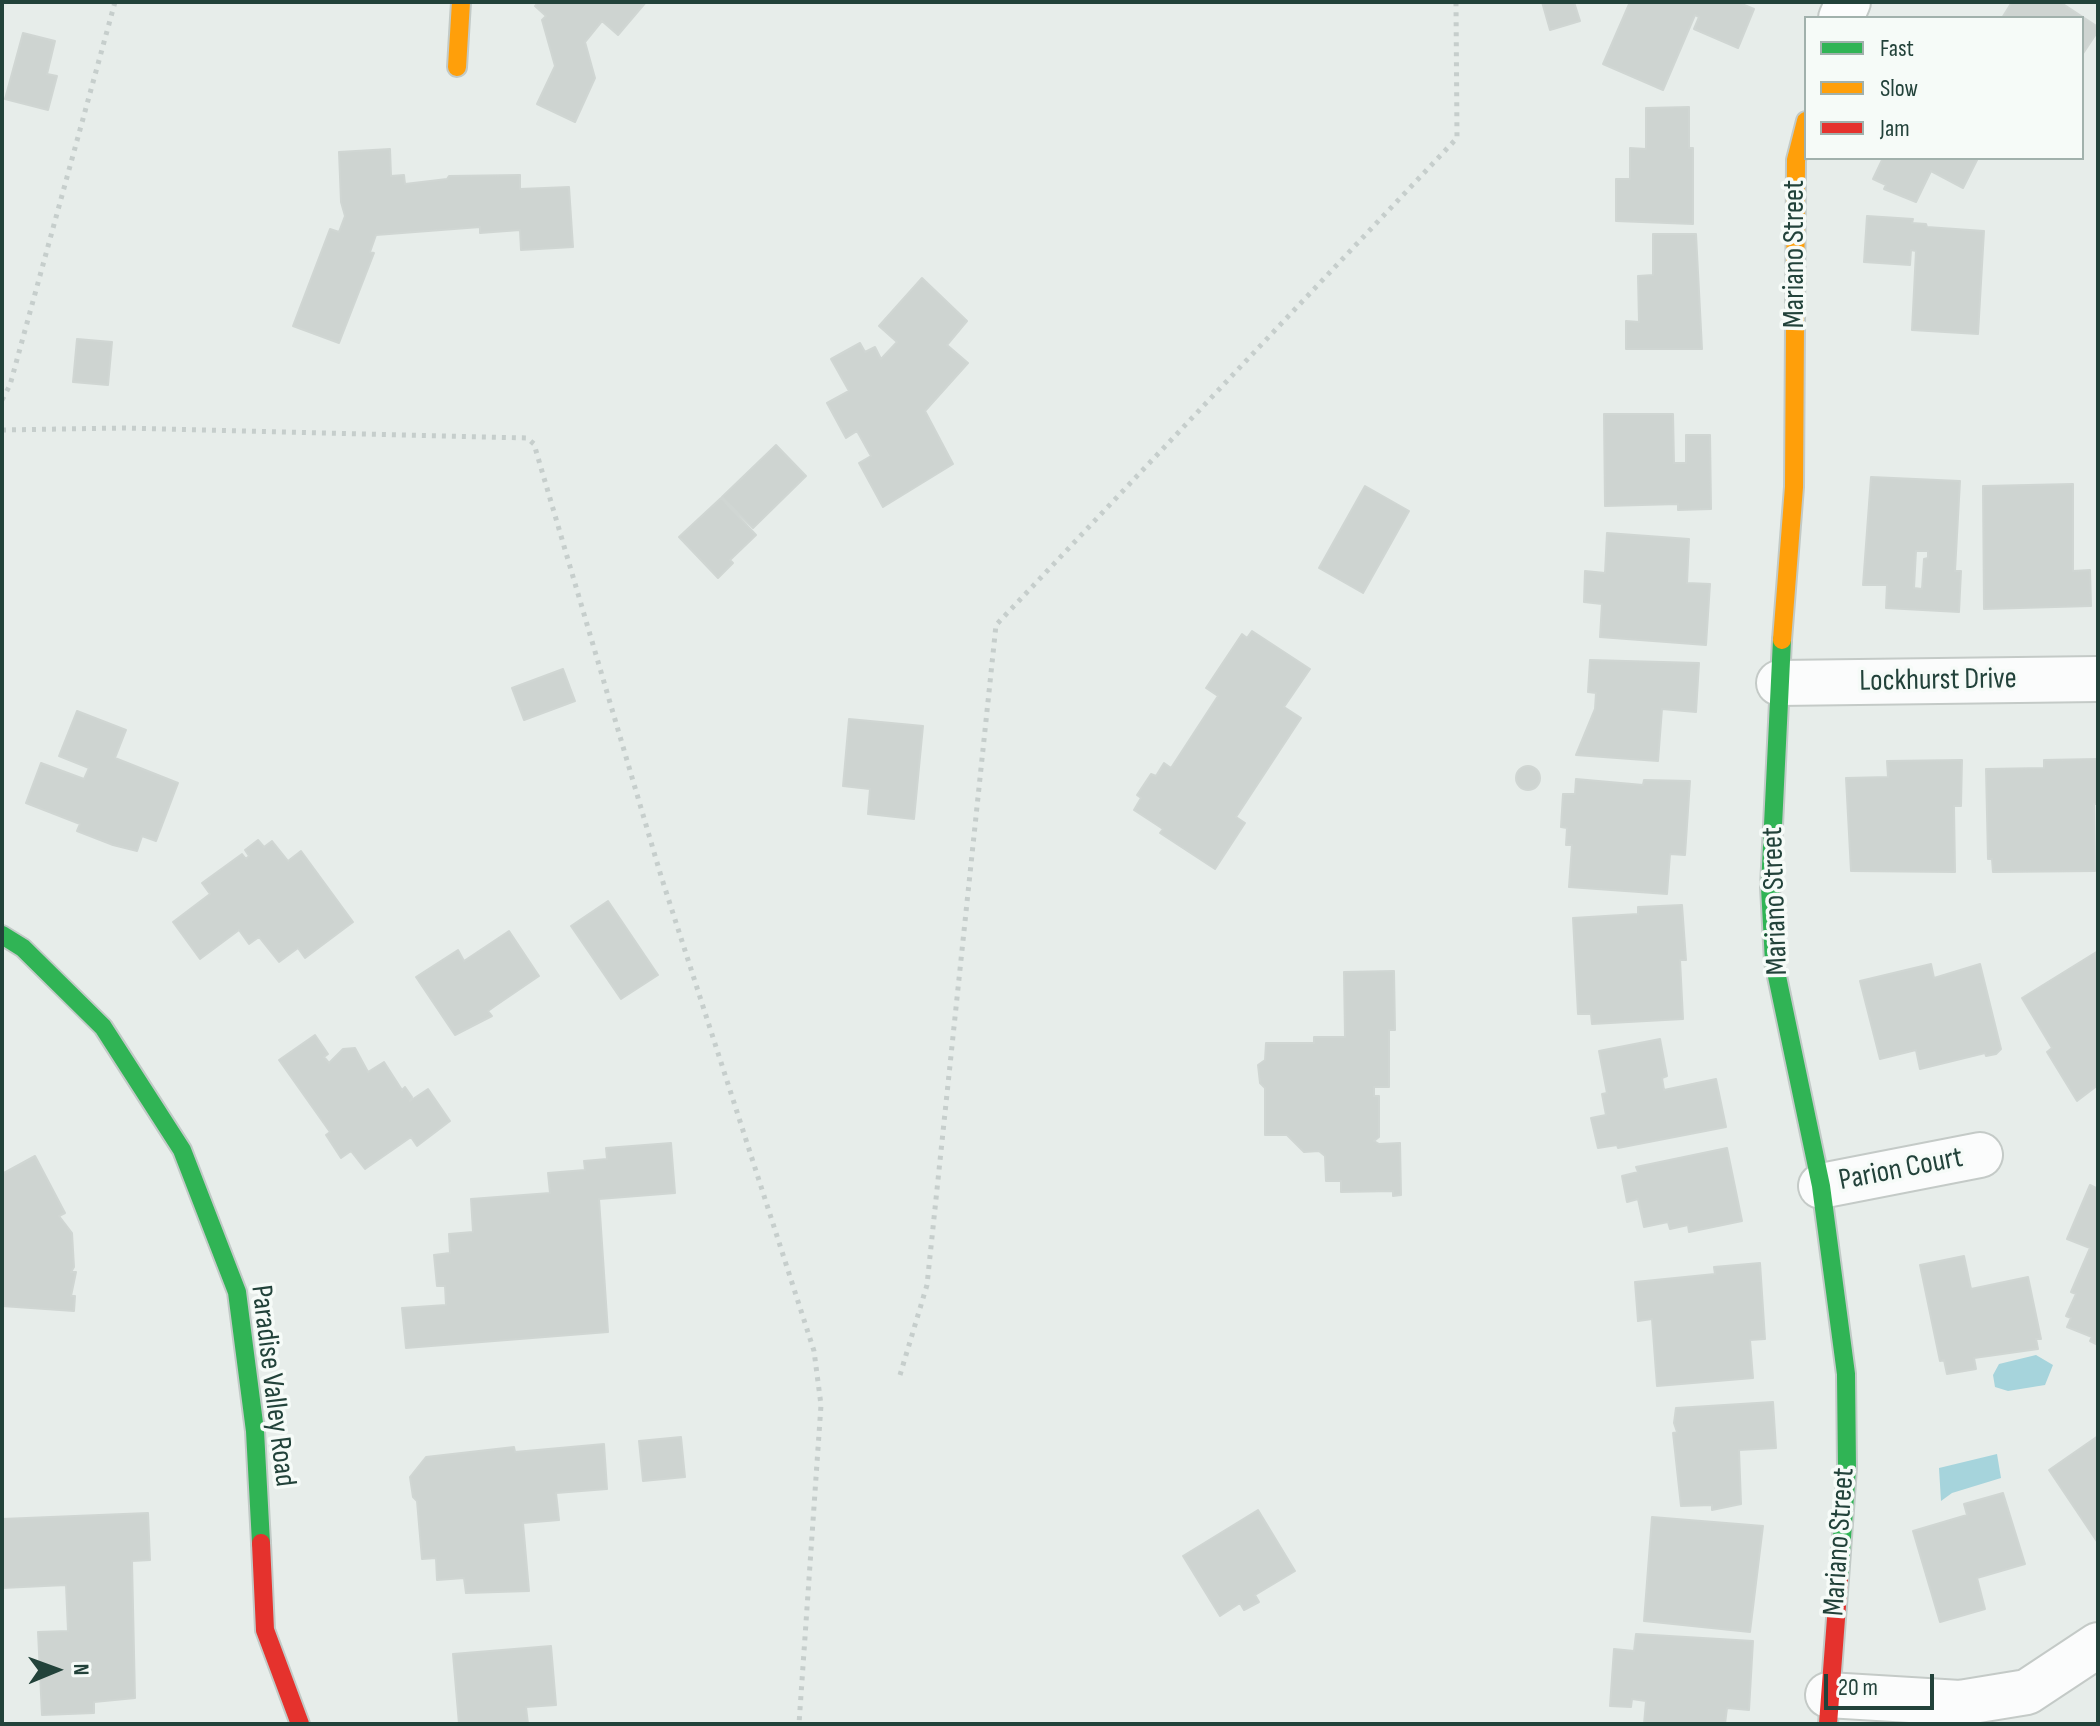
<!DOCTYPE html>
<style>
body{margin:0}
#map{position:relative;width:2100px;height:1726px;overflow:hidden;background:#e7edea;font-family:"Sofia Sans Condensed",sans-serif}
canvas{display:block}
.frame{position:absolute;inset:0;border:4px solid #22423a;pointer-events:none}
.legend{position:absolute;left:1804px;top:16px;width:280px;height:144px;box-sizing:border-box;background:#f6fbf8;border:2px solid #a1b1ac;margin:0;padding:10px 14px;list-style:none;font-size:24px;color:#22423a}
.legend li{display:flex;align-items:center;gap:16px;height:40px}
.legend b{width:40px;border:2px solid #a1b1ac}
.north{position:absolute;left:16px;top:1630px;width:80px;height:80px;-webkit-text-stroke:6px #f6fbf8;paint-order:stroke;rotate:89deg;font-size:22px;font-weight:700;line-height:32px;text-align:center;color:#22423a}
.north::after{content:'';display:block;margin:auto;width:28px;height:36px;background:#22423a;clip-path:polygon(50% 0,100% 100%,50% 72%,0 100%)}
.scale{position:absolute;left:1824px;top:1674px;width:110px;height:36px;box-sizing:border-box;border:4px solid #22423a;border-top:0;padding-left:10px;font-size:24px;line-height:28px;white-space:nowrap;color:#22423a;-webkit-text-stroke:6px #f6fbf8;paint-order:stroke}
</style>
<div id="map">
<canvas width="2100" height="1726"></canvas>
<div class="frame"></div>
<ul class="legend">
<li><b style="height:10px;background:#30b455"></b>Fast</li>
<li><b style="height:10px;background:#ff9f0a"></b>Slow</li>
<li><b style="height:10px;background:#e5322d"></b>Jam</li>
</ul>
<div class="north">N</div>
<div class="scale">20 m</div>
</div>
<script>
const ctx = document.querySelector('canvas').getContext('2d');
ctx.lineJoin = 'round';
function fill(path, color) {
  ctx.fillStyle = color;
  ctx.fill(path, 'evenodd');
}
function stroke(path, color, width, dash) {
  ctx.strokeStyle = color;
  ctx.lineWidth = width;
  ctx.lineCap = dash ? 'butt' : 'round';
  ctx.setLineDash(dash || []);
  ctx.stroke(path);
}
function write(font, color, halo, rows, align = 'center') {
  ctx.font = font + ' "Sofia Sans Condensed",sans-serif';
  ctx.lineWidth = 7;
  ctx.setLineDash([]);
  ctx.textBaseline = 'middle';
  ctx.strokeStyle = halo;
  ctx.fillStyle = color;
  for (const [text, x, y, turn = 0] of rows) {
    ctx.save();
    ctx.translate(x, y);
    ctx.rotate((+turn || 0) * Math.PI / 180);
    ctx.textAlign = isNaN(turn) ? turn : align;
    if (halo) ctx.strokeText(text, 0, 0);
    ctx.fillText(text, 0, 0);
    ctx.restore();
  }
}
fill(new Path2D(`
 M2036,1355L2053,1365L2045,1385L2008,1391L1995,1387L1993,1375L1999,1364Z
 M1997,1454L2001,1478L1952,1493L1941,1501L1939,1468Z`), '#a6d4dc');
const building = new Path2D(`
 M538,2H646L618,35L602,21L585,42L595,78L575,122L537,104L555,66L542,20L546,16L535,6Z
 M1542,2H1574L1580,21L1550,30Z
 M1630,2H1737L1754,9L1738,48L1694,29L1699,17L1695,15L1663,90L1603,64Z
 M2012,2H2060L2098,27V31L2082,55V18H2002Z
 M23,33L55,41L47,74L57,76L48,110L5,99Z
 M1689,107V148H1693V224L1616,221V179H1630V148L1646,149V108Z
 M390,149L391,176L404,175L405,184L447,179L449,176L520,175V189L569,187L573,247L521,250L520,230L480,233V227L376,235L370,252L374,253L339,343L293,326L330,229L339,232L345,216L341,202L339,152Z
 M1883,158H1978L1963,188L1931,171L1916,202L1884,189L1886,185L1873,179Z
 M1867,216L1913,219L1912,223L1926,224L1927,227L1984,231L1978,334L1912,330L1916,251L1911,250L1910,265L1864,262Z
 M1653,234H1696L1702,349H1626V321L1639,322L1638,276L1653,275Z
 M922,278L967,321L947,345L968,363L925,411L953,464L883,507L859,463L871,456L857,431L846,438L827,403L849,391L831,359L860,343L865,352L875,347L881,359L897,342L879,326Z
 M77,339L112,342L108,385L73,382Z
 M1604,414H1673L1674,463H1686V435H1710L1711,509L1678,510V504L1605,506Z
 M776,445L806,476L753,528L722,497Z
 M1871,477L1960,481L1955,571H1961L1959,612L1886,608L1887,585H1863ZM1916,551H1928V558L1924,559L1922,589L1914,588Z
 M2073,484V571L2090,570L2091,606L1984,609L1983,486Z
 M1365,486L1409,511L1363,593L1319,568Z
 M721,498L756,535L730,560L733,563L718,578L679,537Z
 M1607,533L1689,539L1687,583L1710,584L1706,645L1600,637L1602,604L1584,602L1585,571L1605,573Z
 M1252,631L1310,669L1284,707L1301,718L1236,817L1245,823L1215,869L1160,833L1163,829L1134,810L1141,798L1137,795L1151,774L1156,776L1164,763L1171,768L1218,696L1206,688L1242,634L1247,638Z
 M1590,660L1699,663L1696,712L1662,709L1658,761L1576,755L1595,709L1596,693L1588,692Z
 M563,669L575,701L524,720L512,688Z
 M77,711L126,730L115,758L178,783L156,841L142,836L137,851L113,845L77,831L80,824L26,803L41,763L84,779L89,768L59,756Z
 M849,719L923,726L914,819L868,814L870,789L843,786Z
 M2098,759V804H2094L2095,871L1993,872L1992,859H1988L1986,769L2044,768V760Z
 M1962,760L1961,806H1954L1955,872L1851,871L1846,778L1888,777L1887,761Z
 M1516 778a12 12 0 1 1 24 0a12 12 0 1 1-24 0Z
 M1576,779L1643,785L1644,780L1690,781L1685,855L1670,854L1667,894L1569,887L1572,845H1566L1567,828L1561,827L1563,794H1575Z
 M258,840L264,847L272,841L288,861L301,851L353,922L305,958L298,948L279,962L259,937L249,944L239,930L200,959L173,922L210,894L202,883L242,854L246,859L249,856L245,850Z
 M608,901L658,975L621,999L571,926Z
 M1682,905L1686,960H1680L1683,1019L1592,1024L1591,1014H1578L1573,918L1638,914V907Z
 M509,931L539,976L495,1006L488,1011L492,1016L455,1035L416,977L458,950L464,961Z
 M2098,951V1085L2077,1101L2047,1052L2052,1048L2022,998Z
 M1931,964L1934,978L1980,964L2001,1049L1996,1054L1986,1056L1985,1053L1920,1069L1916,1050L1880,1059L1860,981Z
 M1394,971L1395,1030H1389V1087H1374V1096H1379V1137L1374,1141L1379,1144L1400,1143L1401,1195L1393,1196V1191L1341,1192V1181H1326L1325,1156L1319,1151L1304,1152L1287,1135H1265V1088L1260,1083L1258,1065L1265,1060L1266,1043H1314V1037H1345L1344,972Z
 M315,1035L328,1054L324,1057L329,1063L343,1049L355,1048L368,1072L384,1062L402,1090L405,1087L412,1097L410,1101L428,1089L450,1121L417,1146L411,1137L365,1169L351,1151L341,1158L326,1135L330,1132L279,1060Z
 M1660,1039L1667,1076L1662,1078L1664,1090L1716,1079L1726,1127L1618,1148L1617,1145L1598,1148L1591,1118L1606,1115L1602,1094L1607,1093L1599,1051Z
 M671,1143L675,1193L599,1199L608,1332L406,1348L402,1308L446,1305L445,1286H437L434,1255L450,1253L449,1234L473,1232L471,1199L550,1193L548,1173L585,1170L584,1161L607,1159L606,1148Z
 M1727,1148L1742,1221L1689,1232L1688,1225L1670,1229L1668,1222L1644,1227L1638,1199L1627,1202L1622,1176L1638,1172L1636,1167Z
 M35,1156L65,1213L59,1216L72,1233L74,1267L71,1272H76L71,1296H75L74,1311L2,1306V1174Z
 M2090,1185L2098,1189V1345L2090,1341L2092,1337L2067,1327L2071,1318L2066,1316L2076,1294L2071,1292L2090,1248L2067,1239Z
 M1964,1256L1971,1289L2028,1277L2041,1339H2036L2038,1349L1974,1358L1976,1369L1947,1374L1944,1360L1940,1361L1920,1265Z
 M1760,1263L1765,1339L1750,1340L1753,1378L1657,1386L1652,1319L1638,1321L1635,1282L1715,1274L1714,1267Z
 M1773,1402L1776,1448L1739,1450L1741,1504L1712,1510V1505L1681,1506L1673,1433L1677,1432L1674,1423L1676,1408Z
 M2098,1436V1543L2049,1470Z
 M681,1437L685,1477L643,1481L639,1441Z
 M604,1444L607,1489L556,1493L559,1520L523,1523L529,1591L466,1593L464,1578L437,1580L436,1558L422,1559L417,1501L413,1497L410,1477L426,1457L514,1447L515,1452Z
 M2003,1493L2025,1564L1977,1578L1985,1609L1940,1622L1913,1531L1967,1515L1964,1504Z
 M1258,1510L1295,1571L1255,1595L1259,1602L1244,1610L1240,1603L1220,1616L1183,1556Z
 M148,1513L150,1560L132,1561L135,1698L94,1702V1713L42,1715L38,1632L68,1631L66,1585L2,1588V1519Z
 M1652,1517L1763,1526L1750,1632L1644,1621Z
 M1636,1634L1753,1641L1749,1710L1727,1708L1725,1724H1644L1646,1701L1632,1699L1631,1707L1610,1706L1614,1649L1634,1651Z
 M551,1646L556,1705L526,1707L528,1724H459L453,1654Z`);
fill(building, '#ced4d1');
stroke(building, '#d0d6d3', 2);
const street = new Path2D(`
 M1841,18L1848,2
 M1779,683L2098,679
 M1821,1186L1980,1155
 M1828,1695L1960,1703L2027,1692L2098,1645`);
const fast = new Path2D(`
 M1782,640L1770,887L1774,962L1821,1186L1846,1374L1847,1468L1839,1579
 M2,935L23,948L103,1027L182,1150L237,1292L255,1431L261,1543`);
const slow = new Path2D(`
 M457,67L461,2
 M1782,640L1794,487L1796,160L1806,121`);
const jam = new Path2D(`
 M261,1543L265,1630L300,1724
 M1828,1724L1839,1579`);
stroke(street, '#c4cac7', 48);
stroke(fast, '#c2cac7', 22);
stroke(slow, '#c2cac7', 22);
stroke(jam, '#c2cac7', 22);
stroke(new Path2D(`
 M2,400L10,385L115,2
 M2,430L124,428L527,438L534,444L661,876L814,1351L821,1405L799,1724
 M900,1375L927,1285L996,625L1457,138L1456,2`), '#c6cecc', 5, [4, 6]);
stroke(street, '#fbfcfc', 44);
stroke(fast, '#30b455', 18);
stroke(slow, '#ff9f0a', 18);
stroke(jam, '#e5322d', 18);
write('30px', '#22423a', '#f6fbf8', [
 ["Mariano Street",1795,254,-90],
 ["Lockhurst Drive",1938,681,-1],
 ["Mariano Street",1776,901,-92],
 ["Parion Court",1901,1170,-11],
 ["Paradise Valley Road",272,1386,83],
 ["Mariano Street",1840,1542,-86]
]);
</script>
